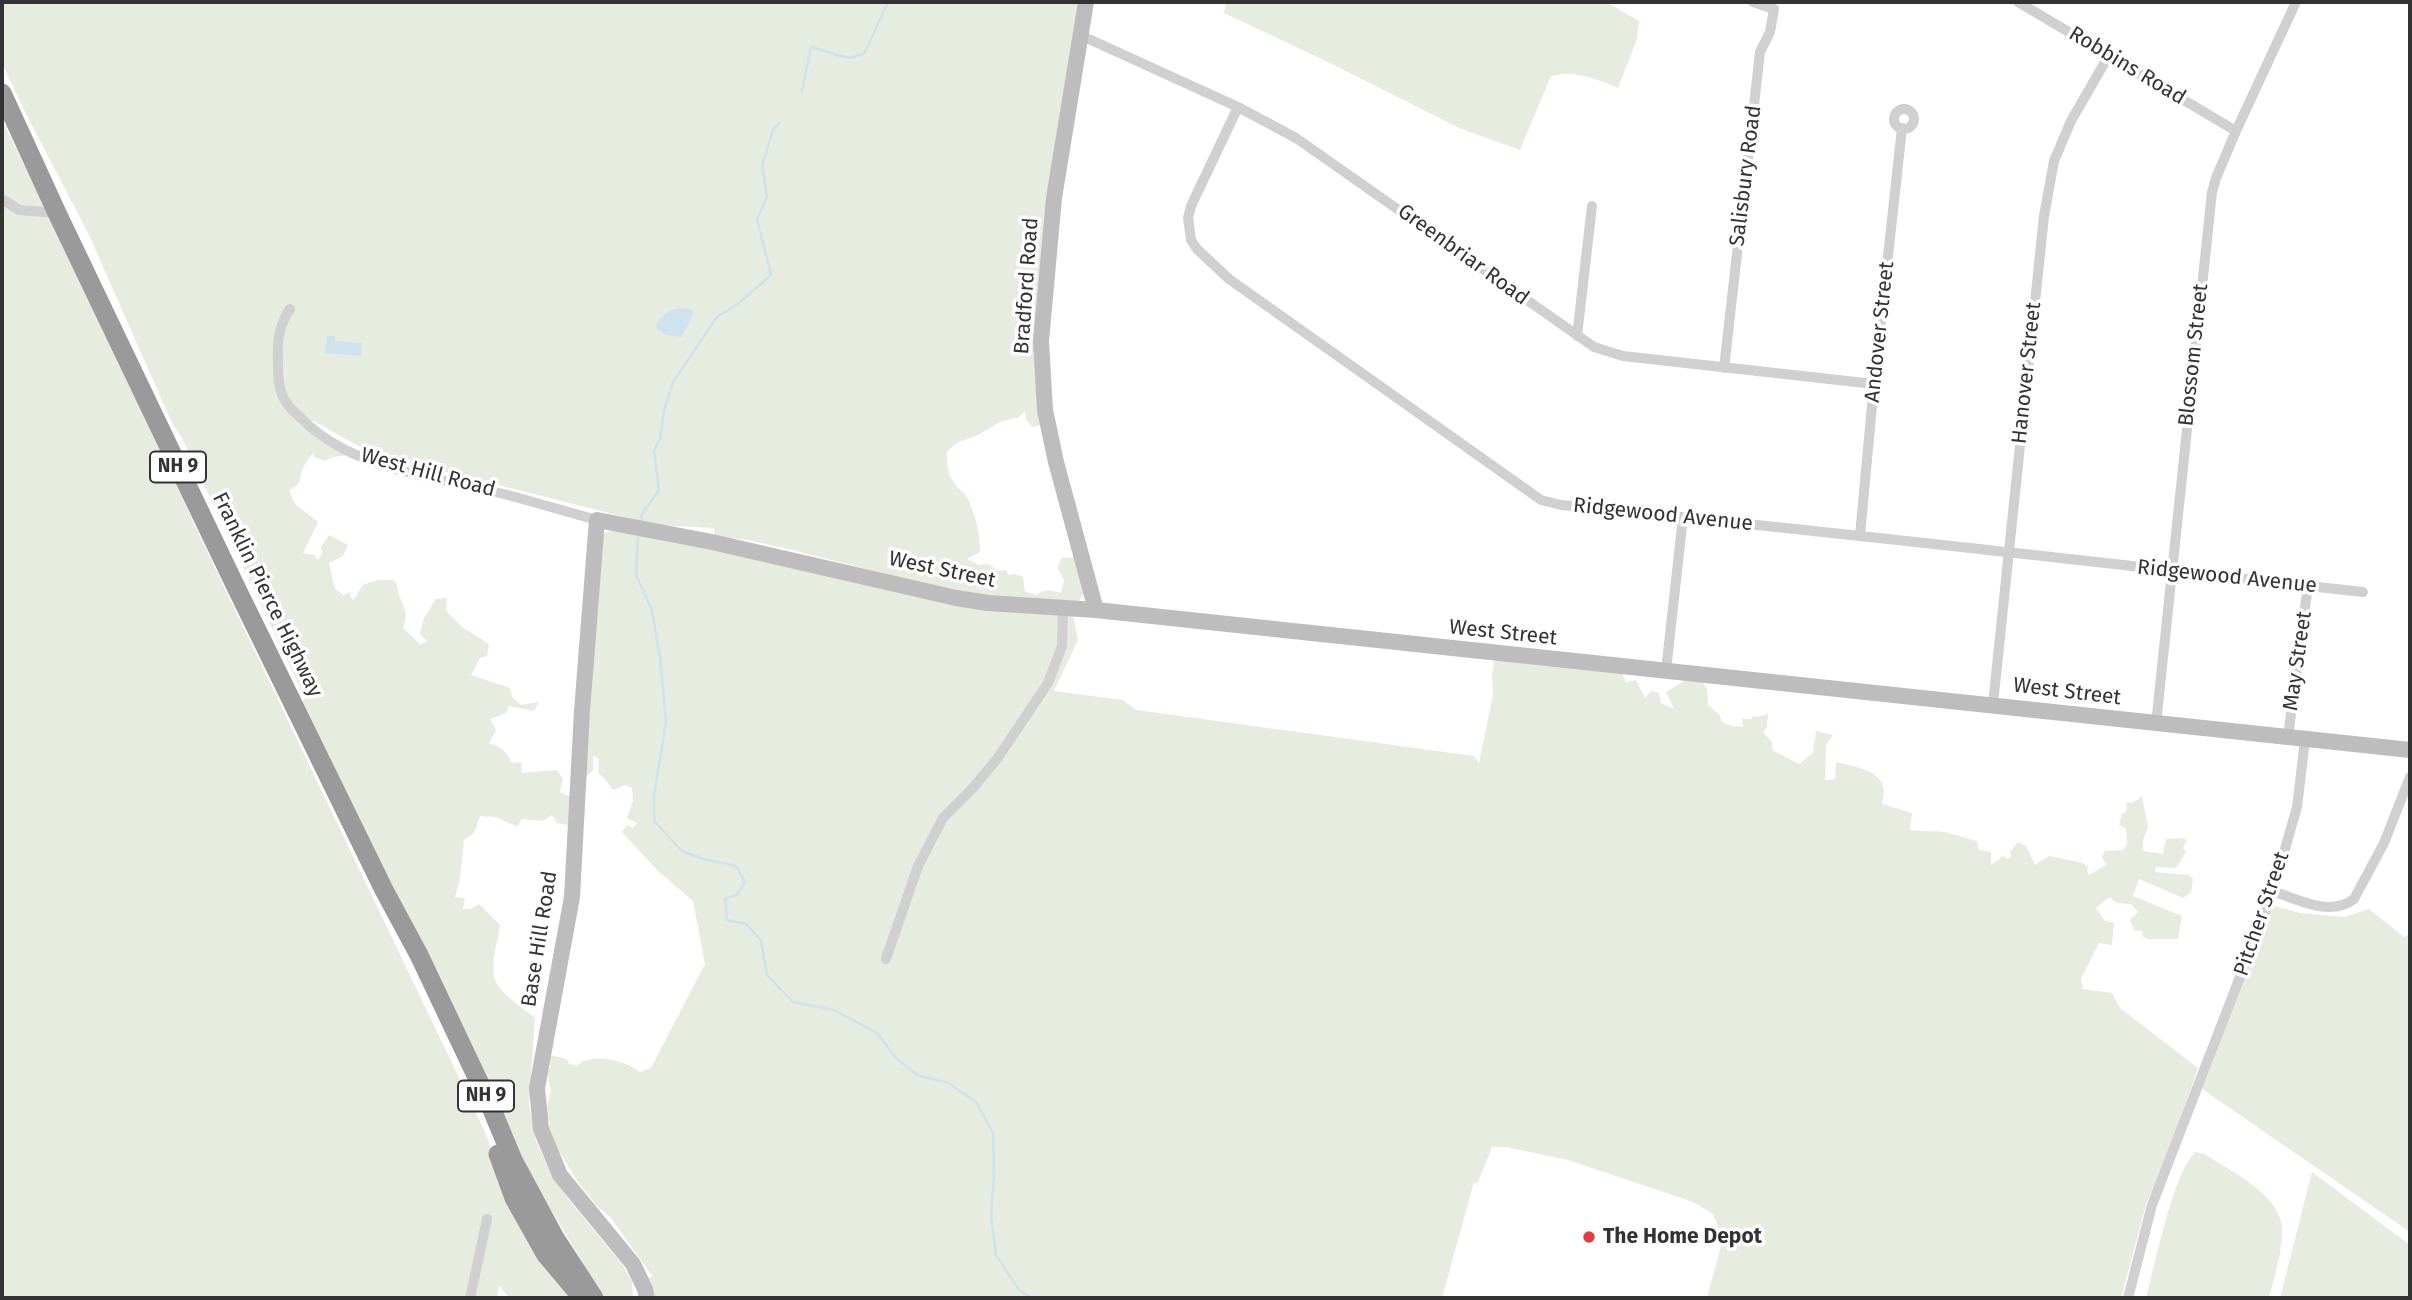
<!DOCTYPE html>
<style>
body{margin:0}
#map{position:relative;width:2412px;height:1300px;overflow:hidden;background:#fff;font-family:"Fira Sans",sans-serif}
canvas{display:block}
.frame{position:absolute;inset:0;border:4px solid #333;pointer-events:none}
</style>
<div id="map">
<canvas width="2412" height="1300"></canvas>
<div class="frame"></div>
</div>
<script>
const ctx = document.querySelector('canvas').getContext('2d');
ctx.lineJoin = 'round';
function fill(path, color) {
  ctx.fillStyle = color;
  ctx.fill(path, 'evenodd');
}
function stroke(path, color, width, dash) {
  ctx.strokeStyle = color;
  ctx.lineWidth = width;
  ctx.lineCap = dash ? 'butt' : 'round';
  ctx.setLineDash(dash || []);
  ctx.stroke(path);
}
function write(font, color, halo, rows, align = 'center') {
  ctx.font = font + ' "Fira Sans",sans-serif';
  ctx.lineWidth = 7;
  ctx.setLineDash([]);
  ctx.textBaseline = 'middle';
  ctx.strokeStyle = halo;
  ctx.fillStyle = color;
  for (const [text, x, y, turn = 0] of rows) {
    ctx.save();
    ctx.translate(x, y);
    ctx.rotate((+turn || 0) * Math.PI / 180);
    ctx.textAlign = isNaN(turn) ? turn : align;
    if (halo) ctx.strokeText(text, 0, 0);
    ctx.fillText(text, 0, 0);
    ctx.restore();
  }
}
fill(new Path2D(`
 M2,2H1082L1064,95L1043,424L1032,427L1026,419L1025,411L1019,417L1000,422L978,435L959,442L947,451C947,464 947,474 955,484C958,489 964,492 967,497C975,514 980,531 980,552L967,559L979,565L989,564L998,571L1006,570L1008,575L1015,574L1023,577L1025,592L1037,595C1044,589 1052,590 1061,593L1064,580L1057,567L1062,558L1078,557L1084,593L1078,602L984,599L792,550L748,540L715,536L714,528L656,525L629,518L383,456C348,444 318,420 284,408L322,440L350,455L333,457L325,461L314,457L313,453C310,457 307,460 305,464C298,476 304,485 289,490L295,504L318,522L303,553L314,555L318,560L322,553L321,547L329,535L348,545L343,556L329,563L335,589L344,595L350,592L352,600L356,597L362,585L379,580H394C399,587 397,591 400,598C406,610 408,615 403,628L420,644L428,642L420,634L424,618L436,599L447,598L446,611L462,627L489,644L487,656L480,658L471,675L510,688L512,697L521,705L539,702L534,711L509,706L506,713L490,719L496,730L489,744C501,745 506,752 512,763L521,762L522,773L557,770L563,779L560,792L571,797L568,825L557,823L552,815L543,821L522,819L517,827L496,817L480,816L474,833L464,840L460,879L455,897L465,898L463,909H471L479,904L500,925C498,941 490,964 495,980C501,995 524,1008 535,1018L529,1104L536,1141L551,1174L569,1200L621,1263L632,1281L633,1298H606L597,1291L586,1275L581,1259L532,1179L303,702L305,698L181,436L172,423L89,235L25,112L2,63Z
 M1226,2H1606L1639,21L1637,39L1618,88C1595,78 1574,70 1551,76L1520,150L1459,128L1334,65L1224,13Z
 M2,120L142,405L194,524L484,1130L510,1195L575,1298H509L499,1285L497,1298H2Z
 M619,530L1073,616L1078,640L1054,691L1123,700L1136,710L1474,756L1479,763L1493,695L1492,674L1495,658L1621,671L1626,682L1636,680L1645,698L1651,691L1659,693L1661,703L1674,709L1666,692L1690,677L1700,678L1707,689L1708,705L1719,714L1722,722L1732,726L1743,727L1742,719H1752L1753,716L1757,717L1768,714L1767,727L1763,732L1772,742V750L1799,764L1813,753L1816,731L1833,735L1826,745L1825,780L1835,779L1836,762C1860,768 1892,771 1882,804L1912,813L1910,830L1945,832L1977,841L1979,850L1991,852V865L2003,856L2007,859L2011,857L2010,852L2018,842L2026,846L2035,865L2049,856L2083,863L2088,867L2087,870L2089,875L2106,865L2102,857L2105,851L2123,850L2127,844L2126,828L2119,825L2122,814L2126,812L2127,802L2133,803L2142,796L2148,827L2143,840V851L2163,854L2166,839L2182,838L2187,840L2183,848L2186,852L2176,868L2156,867L2155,872L2189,875L2193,879L2191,892L2183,898L2139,879L2133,896L2182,916L2178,939H2149L2143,937L2142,931L2134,930L2130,920L2138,912L2131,904L2117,903L2109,897L2096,908L2105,921L2114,923L2112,945L2099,943L2081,979L2083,989L2112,993L2120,1008L2198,1068L2165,1163L2147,1201L2121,1298H1707L1723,1239L1713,1214L1693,1202L1568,1160L1506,1147H1492L1477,1184L1474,1182L1442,1298H652L653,1287L649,1277H653L611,1218L597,1206L578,1182L548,1134L550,1122L545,1114L551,1091L547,1073L551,1066L546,1061L550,1055L567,1059L569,1064L577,1066C589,1051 628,1061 640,1072L651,1068L705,964L693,901L657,870L622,832L627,825L633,828L637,823L627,818L633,801L632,788L625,785L613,790L604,778L598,773L599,759L593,755V771L584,778L599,541L606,532Z
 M2275,906L2300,913L2344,917L2369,909L2404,937L2410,934V1232L2202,1089L2269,909H2274Z
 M2195,1152L2205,1154C2234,1174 2288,1197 2282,1238C2280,1258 2274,1279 2269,1298H2146C2155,1265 2173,1174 2195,1152Z
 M2312,1172L2410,1245V1298H2280Z`), '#e6ecdf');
fill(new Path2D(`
 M682,308L691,309L694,313L682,337L667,335L657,330L656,325C663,313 669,310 682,308Z
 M327,336H335V341L362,343L361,356L325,353Z`), '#cfe2ee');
stroke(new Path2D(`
 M802,91L811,47L848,58L864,54L888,2
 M640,523L642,514L659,490L654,451L660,438L664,411L673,382L717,317L738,304L771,275L757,220L767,196L762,166L773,130L779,123
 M638,533L636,575L652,610L660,658L666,722L654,796V821L682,851L703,859L736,866L745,882L737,895L725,899L727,920L746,924L761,940L767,975L793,1002L834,1010L877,1033L896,1058L917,1075L948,1083L976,1102L993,1133L994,1176L991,1215L996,1255L1019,1290L1032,1298`), '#cfe2ee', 2.5);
stroke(new Path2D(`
 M2018,2L2236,131
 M1080,35L1238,107L1296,138L1594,347L1623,356L1874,384
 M1238,107L1191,206L1188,218L1191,240L1197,249L1229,279L1541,500L1561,505C1829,531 2096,562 2363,592
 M1894 119a10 10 0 1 1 20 0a10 10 0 1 1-20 0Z
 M2,199L19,210L57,213
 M290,309C278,326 277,344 278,365C278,373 278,383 281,391C284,403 294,412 303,420C353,469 430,476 495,492C529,500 563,511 597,520
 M1577,336L1592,206
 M1724,368L1760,52L1770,32L1774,9L1753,2
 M1860,535L1874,384L1902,128
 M1666,671L1683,517
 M1993,704L2044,216L2054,161L2071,121L2109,55
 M2156,724L2212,192L2216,178L2236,131L2296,2
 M2288,737L2308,585
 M2273,891C2298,900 2331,917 2354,899L2384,843L2410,777
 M886,959L918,866L943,818L972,789L997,759L1048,683L1062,646L1063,609
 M470,1298L487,1219
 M2128,1298L2152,1205L2273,891L2297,807L2305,740`), '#d0d0d0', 10);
stroke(new Path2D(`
 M1086,2L1054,198L1041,341L1045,410L1056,462L1096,610
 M647,1298L645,1289L633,1264L560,1175L541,1129L537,1088L572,897L582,711L597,520L712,542L956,598L988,603L1096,610L2410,750`), '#bdbdbd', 16);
stroke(new Path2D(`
 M2,93L57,213L234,583L384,890L419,955L490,1105L513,1160L555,1238L594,1298
 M498,1154L514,1198L546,1255L578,1293`), '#9a9a9a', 19);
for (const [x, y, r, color] of [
 [1589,1237,7,"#e63946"]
]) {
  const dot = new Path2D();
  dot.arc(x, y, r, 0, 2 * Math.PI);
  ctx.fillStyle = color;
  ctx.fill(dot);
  stroke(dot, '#fff', 2.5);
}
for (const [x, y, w] of [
 [178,467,56],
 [486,1096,56]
]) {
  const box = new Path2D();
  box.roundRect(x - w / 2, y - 15.5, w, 31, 5);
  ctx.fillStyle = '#fff';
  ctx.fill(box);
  stroke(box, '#333', 2);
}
write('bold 19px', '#333', null, [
 ["NH 9",178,467],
 ["NH 9",486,1096]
]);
write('21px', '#333', '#fff', [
 ["Robbins Road",2127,66,31],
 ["Salisbury Road",1746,176,-83],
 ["Greenbriar Road",1463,255,36],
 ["Bradford Road",1027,286,-86],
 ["Andover Street",1880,332,-84],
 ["Blossom Street",2194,355,-84],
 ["Hanover Street",2027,373,-84],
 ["West Hill Road",428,473,15],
 ["Ridgewood Avenue",1663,515,6],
 ["West Street",942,570,12],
 ["Ridgewood Avenue",2227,577,6],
 ["Franklin Pierce Highway",267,595,64],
 ["West Street",1503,633,6],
 ["May Street",2298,661,-82],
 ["West Street",2067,692,7],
 ["Pitcher Street",2262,914,-71],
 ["Base Hill Road",540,939,-81]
]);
write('bold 21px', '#333', '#fff', [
 ["The Home Depot",1603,1237]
], 'left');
</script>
